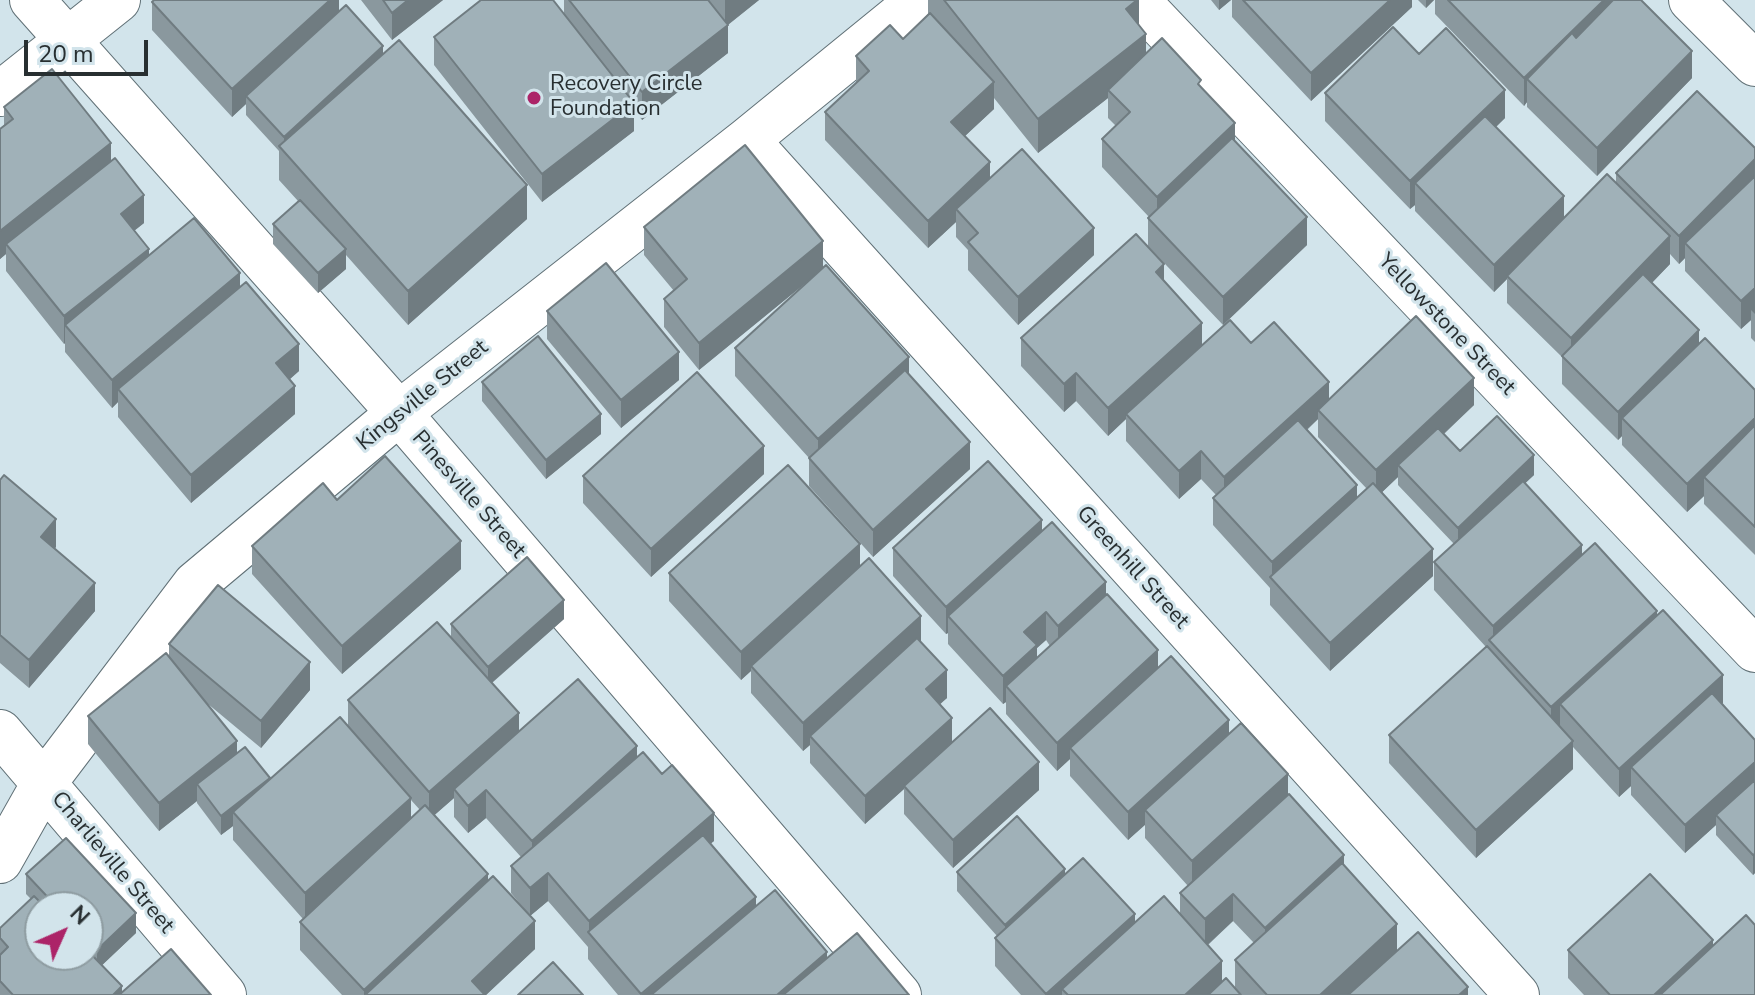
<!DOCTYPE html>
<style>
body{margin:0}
#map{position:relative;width:1755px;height:995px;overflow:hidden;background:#d2e4eb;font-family:"Nunito Sans",sans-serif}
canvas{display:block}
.north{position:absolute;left:24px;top:891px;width:80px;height:80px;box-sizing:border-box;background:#d2e4eb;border:2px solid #8e9ca1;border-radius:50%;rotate:45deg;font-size:22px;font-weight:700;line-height:32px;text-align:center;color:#282f31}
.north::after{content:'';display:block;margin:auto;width:28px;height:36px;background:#ac2468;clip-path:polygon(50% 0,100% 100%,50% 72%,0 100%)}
.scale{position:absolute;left:24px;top:40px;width:124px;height:36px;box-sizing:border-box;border:4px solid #282f31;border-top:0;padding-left:10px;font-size:24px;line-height:28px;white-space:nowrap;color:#282f31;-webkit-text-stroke:6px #d2e4eb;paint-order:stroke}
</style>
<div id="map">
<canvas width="1755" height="995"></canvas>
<div class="north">N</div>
<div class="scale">20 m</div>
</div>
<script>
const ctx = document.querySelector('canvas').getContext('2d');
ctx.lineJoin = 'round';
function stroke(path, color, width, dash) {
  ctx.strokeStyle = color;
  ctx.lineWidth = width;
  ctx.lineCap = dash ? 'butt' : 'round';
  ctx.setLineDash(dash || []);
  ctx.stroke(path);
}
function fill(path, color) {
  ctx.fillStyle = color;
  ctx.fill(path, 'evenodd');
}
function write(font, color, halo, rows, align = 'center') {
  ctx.font = font + ' "Nunito Sans",sans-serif';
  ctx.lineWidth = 6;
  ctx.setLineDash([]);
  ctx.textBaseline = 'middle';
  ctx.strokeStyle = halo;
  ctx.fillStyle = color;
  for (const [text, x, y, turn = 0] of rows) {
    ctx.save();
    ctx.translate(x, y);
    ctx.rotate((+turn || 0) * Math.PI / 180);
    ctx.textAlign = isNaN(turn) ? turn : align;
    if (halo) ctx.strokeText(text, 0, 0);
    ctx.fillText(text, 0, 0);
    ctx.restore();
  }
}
const street = new Path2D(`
 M32,0L399,413L899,995
 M1137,0L1755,650
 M1691,0L1755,64
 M0,94L118,0
 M747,140L1517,995
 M0,732L224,995
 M0,861L44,783L195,584L399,413L747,140L919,0`);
stroke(street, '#607076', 46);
stroke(street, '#fff', 44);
fill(new Path2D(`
 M339,0V12L383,53L527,219L408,325L346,255V269L318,293L273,244V224L298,201L279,180V151L246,115V104L232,117L152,30V2Z
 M361,0H443L392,40Z
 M564,0H759L728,25V53L642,120L634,110V131L542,202L434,65V37L564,14Z
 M928,0H1139V24L1146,53L1201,88L1235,141L1307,245L1223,325L1148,246V218L1149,217L1102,167V139L1116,126L1108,118V98L1038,153L994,98V109L965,136L990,178L1094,255L1018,325L968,270V250L956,237V222L928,248L825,140V112L856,84V56L903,39L928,14Z
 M1211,0H1231L1219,10Z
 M1232,0H1412V7L1311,101L1232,17Z
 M1418,0H1434L1426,8Z
 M1435,0H1641L1692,78L1597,176L1527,107V102L1524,106L1435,14Z
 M1419,54L1505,118L1496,127L1564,218L1616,183V173L1755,148V342L1751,338V320L1741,329L1685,271V258L1679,264L1670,254V264L1652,283L1699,343L1755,390V555L1704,504V496L1687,512L1622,445V436L1618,440L1562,384V357L1507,303V279L1494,292L1415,211V205L1410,209L1325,121V93Z
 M4,107L111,161L144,223L134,231L149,255L240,287L299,371L289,380L295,414L191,503L118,417V402L112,408L65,352V343L64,344L6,271V254L0,259V129L4,125Z
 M644,227L823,268L909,375L970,469L873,557L809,486V458L735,376V348L816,274L699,370L664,327V299L674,291L644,255Z
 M1164,281L1202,345L1251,343L1329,400L1474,405L1444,434L1460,451L1534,475L1525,483L1582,555L1657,616L1722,704L1755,740V873L1753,875L1716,835V825L1685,853L1631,795V786L1619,797L1573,747V769L1476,858L1389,763V735L1486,647L1434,590V562L1454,544L1398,485V477L1382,492L1433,576L1330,671L1270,605V588L1213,525V498L1216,495L1201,479L1179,499L1126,441V419L1108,436L1076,401L1064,412L1021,366V338ZM1318,419V437L1367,489L1357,498L1307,430Z
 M547,311L679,380L621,428L547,339Z
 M482,382L601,434L546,479L482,401Z
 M764,474L651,577L583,503V476Z
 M0,480L56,547L55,548L95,611L29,688L0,663Z
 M337,500L461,569L342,674L252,574V546Z
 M1042,531L1106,595L1158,667L1229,734L1288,795L1344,866L1397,951L1468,995H1242L1235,988V960L1254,943L1233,921L1208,945L1222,981L1241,995H1021L995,966V938L997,936L957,891V872L1065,874L1135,922L1180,914V893L1188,886L1145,838V824L1128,840L1070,776V759L1057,771L1006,714V702L1003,704L948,644V633L946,634L893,576V548ZM1046,640L1050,646L1037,658V648Z
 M860,566L921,642L947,698L939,704L952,743L1039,790L953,868L904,814V789L865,824L810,763V745L803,751L751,693V671L741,680L669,601V573Z
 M564,619L492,683L519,731L637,756L714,841L710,843L756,906L827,958L909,995H618L588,959V947L548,901L530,916L511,893V866L521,857L486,818L468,833L454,817V798L434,815L488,880L535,949L486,995H342L300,950V922L303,919L233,840V826L221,835L197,803V801L159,831L88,744V716L169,657V644L310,690L261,748L208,704L237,753L270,780L348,727V700L451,637V624ZM411,800L420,810L411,818Z
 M66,838L136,913V933L102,965L122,986V992L171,949L211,995H0V928L31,899L26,894V874ZM40,907H88V955H40Z
 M1713,945L1755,995H1584L1568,978V950Z`), '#8a989e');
fill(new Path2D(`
 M330,0H339V20L246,96V104L232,117V89Z
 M408,0H443L392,40V13Z
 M725,0H759L725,27Z
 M1137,0H1139V33L1126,9Z
 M1219,0H1231L1219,10Z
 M1390,0H1412V7L1311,101V73Z
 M1426,0H1434L1426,8Z
 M1604,0H1620L1527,79V102L1524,106V78Z
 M728,25V53L642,120V92Z
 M1146,34V68L1108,90V98L1038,153V119Z
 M383,46V66L284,151V137Z
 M1692,51V78L1597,176V148Z
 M994,82V109L951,149V122Z
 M1505,90V118L1426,194L1415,183V205L1410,209V181Z
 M634,103V131L542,202V174Z
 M1235,123V151L1157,225V197Z
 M111,143V171L6,244V254L0,259V231Z
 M1755,159V187L1685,243V258L1679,264V236Z
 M990,162V190L956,209V222L928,248V221Z
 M527,185V219L408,325V291Z
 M144,195V223L121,241V214Z
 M1564,196V224L1507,276V279L1494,292V265Z
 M1307,217V245L1223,325V297Z
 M1094,228V255L1018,325V297Z
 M1670,236V264L1571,366V338Z
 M823,241V269L699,370V343Z
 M149,249V277L65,325V343L64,344V316Z
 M346,249V269L318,293V273Z
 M1164,264V292L1156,272Z
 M240,273V300L118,389V402L112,408V380Z
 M1755,288V314L1751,310V320L1741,329V301Z
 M1202,323V351L1126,414V419L1108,436V408Z
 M1699,330V358L1622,418V436L1618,440V412Z
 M299,344V371L276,391V363Z
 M679,352V380L621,428V400Z
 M909,357V384L818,467V439Z
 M1076,373V401L1064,412V384Z
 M1474,378V405L1404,471L1398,465V477L1376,498V470Z
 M1329,382V410H1318V419L1224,505V477Z
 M295,386V414L191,503V475Z
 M601,414V434L546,479V460Z
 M1755,418V446L1704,477V496L1687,512V484Z
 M970,442V469L873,557V530Z
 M764,446V474L651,577V549Z
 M1201,451V479L1179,499V471Z
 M1534,455V475L1458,547V528Z
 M1357,485V512L1272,579V562Z
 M56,519V547L41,565V537Z
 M1042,520V548L948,616V633L946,634V607Z
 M461,541V569L342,674V646Z
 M860,544V572L751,666V671L741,680V652Z
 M1582,545V573L1493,644V626Z
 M1433,549V576L1330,671V643Z
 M1106,582V610L1058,654V626Z
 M95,583V611L29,688V660Z
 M564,600V619L488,686V667Z
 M1657,611V638L1560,704V727L1551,735V707Z
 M1046,612V640L1037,648V673L1006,686V702L1003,704V676L1024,632Z
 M921,616V643L810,736V745L803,751V723Z
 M1158,650V678L1070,748V759L1057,771V743Z
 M310,662V690L261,748V721Z
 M947,670V698L926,717V689Z
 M1723,675V703L1641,778L1631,767V786L1619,797V769Z
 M519,713V741L454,789V798L429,820V792Z
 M952,718V746L904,786V789L865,824V796Z
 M1229,720V748L1145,810V825L1128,840V812Z
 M237,741V769L197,784V801L159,831V803Z
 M1573,741V769L1476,858V830Z
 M637,746V774L532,869V841Z
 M1039,762V790L953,868V840Z
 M1755,762V789L1716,815V825L1685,853V825Z
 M1288,774V802L1192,889V861Z
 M270,778V798L233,812V826L221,835V816Z
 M486,790V818L468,833V806Z
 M411,798V825L305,921V893Z
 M714,813V841L597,942L589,933V921Z
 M1755,854V873L1753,875V855Z
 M1344,855V883L1265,956V928Z
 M1065,869V889L1005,945V925Z
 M548,873V901L530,916V888Z
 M488,874V901L388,995H364V990Z
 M1233,894V921L1205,947V919Z
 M756,897V925L673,995H641Z
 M136,913V933L97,970V950Z
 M1135,914V942L1062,989V995H1046Z
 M535,921V949L486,995H472V981Z
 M1397,924V952L1350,995H1320Z
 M1713,940V968L1684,995H1654Z
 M827,952V980L809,995H777Z
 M1222,961V988L1215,995H1185Z
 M122,986V995H113Z
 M1468,987V995H1459Z`), '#707c81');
const building = new Path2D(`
 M154,0H330L232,89L152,2Z
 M383,0H408L392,13Z
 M481,0H553L634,103L542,174L434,37Z
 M569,0H708L728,25L642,92Z
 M944,0H1137L1126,9L1146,34L1038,119Z
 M1243,0H1390L1311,73Z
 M1448,0H1604L1524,78Z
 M1613,0H1641L1692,51L1597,148L1527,79L1572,33L1576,38Z
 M346,5L383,46L284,137L246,96Z
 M930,13L994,82L951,122L990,162L928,221L825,112L869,71L856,56L890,25L903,39Z
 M1393,27L1419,54L1446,28L1505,90L1410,181L1325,93Z
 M1162,38L1201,80L1198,84L1235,123L1157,197L1102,139L1130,112L1108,90Z
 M399,40L527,185L408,291L279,146Z
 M52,69L111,143L0,231V129L13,119L4,107Z
 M1697,91L1755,148V159L1679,236L1616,173Z
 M1485,116L1564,196L1494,265L1415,183Z
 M1232,138L1307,217L1223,297L1148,218Z
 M745,145L823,241L699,343L664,299L687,279L644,227Z
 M1022,149L1094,228L1018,297L968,242L978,233L956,209Z
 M115,158L144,195L121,214L149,249L64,316L6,244Z
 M1607,174L1670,236L1571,338L1507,276Z
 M1755,176V288L1741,301L1685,243Z
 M300,200L346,249L318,273L273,224Z
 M194,218L240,273L112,380L65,325Z
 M1136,234L1164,264L1156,272L1202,323L1108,408L1076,373L1064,384L1021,338Z
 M606,263L679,352L621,400L547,311Z
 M826,265L909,357L818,439L735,348Z
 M1643,274L1699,330L1618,412L1562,356Z
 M246,282L299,344L276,363L295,386L191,475L118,389Z
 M1416,316L1474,378L1376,470L1318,410Z
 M1230,320L1251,343L1274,322L1329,382L1224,477L1201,451L1179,471L1126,414Z
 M538,336L601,414L546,460L482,382Z
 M1705,338L1755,390V418L1687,484L1622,418Z
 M905,370L970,442L873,530L809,458Z
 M697,372L764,446L651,549L583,476Z
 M1497,416L1534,455L1458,528L1398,465L1438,428L1460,451Z
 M1298,420L1357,485L1272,562L1213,498Z
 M1755,425V527L1704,477Z
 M385,456L461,541L342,646L252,546L323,483L337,500Z
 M988,461L1042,520L946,607L893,548Z
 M788,465L860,544L741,652L669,573Z
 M4,475L56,519L41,537L95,583L29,660L0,635V480Z
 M1523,481L1582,545L1493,626L1434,562Z
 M1373,483L1433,549L1330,643L1270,577Z
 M1052,522L1106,582L1058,626L1046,612L1024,632L1037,645L1003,676L948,616Z
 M1595,543L1657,611L1551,707L1489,640Z
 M527,557L564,600L488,667L451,624Z
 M869,558L921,616L803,723L751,666Z
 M218,585L310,662L261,721L169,644Z
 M1107,594L1158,650L1057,743L1006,686Z
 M1663,610L1723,675L1619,769L1560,704Z
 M437,622L519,713L429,792L348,700Z
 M917,638L947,670L926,689L952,718L865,796L810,736Z
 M1487,646L1573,741L1476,830L1389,735Z
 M166,653L237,741L159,803L88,716Z
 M1171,656L1229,720L1128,812L1070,748Z
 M578,679L637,746L532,841L486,790L468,806L454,789Z
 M1712,693L1755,740V762L1685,825L1631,767Z
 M990,708L1039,762L953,840L904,786Z
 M340,717L411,798L305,893L233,812Z
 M1241,723L1288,774L1192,861L1145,810Z
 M245,747L270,778L221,816L197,784Z
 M643,752L662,774L672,765L714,813L589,921L548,873L530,888L511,866Z
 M1755,780V854L1753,855L1716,815Z
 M1289,794L1344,855L1265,928L1233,894L1205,919L1180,893Z
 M425,805L488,874L364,990L300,922Z
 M1017,816L1065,869L1005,925L957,872Z
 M703,835L756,897L641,994L588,932Z
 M66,838L136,913L97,950L88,940V907H57L26,874Z
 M1083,858L1135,914L1046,994L995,938Z
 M1342,863L1397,924L1320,995H1267L1235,960Z
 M1650,874L1713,940L1654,995H1610L1568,950Z
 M493,876L535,921L472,981L485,995H365Z
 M775,890L827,952L777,995H651Z
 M34,896L45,907H40V955H88V951L122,986L113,995H13L0,981V955L8,947L0,938V928Z
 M1164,896L1222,961L1185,995H1068L1062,989Z
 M1746,915L1755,925V995H1660Z
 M1418,932L1468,987L1459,995H1348Z
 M857,933L909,995H783Z
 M171,949L211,995H119Z
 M553,962L583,995H518Z
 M1226,978L1241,995H1208Z`);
fill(building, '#a0b1b8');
stroke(building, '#707c81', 2);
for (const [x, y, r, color] of [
 [534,98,8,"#ac2468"]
]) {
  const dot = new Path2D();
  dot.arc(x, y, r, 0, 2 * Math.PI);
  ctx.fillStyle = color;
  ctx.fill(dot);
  stroke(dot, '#d2e4eb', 3);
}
write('22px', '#282f31', '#d2e4eb', [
 ["Recovery Circle",550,85],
 ["Foundation",550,110]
], 'left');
write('22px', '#282f31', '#d2e4eb', [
 ["Yellowstone Street",1446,325,46],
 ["Kingsville Street",423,396,-39],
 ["Pinesville Street",468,495,49],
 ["Greenhill Street",1132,568,48],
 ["Charlieville Street",112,863,50]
]);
</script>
